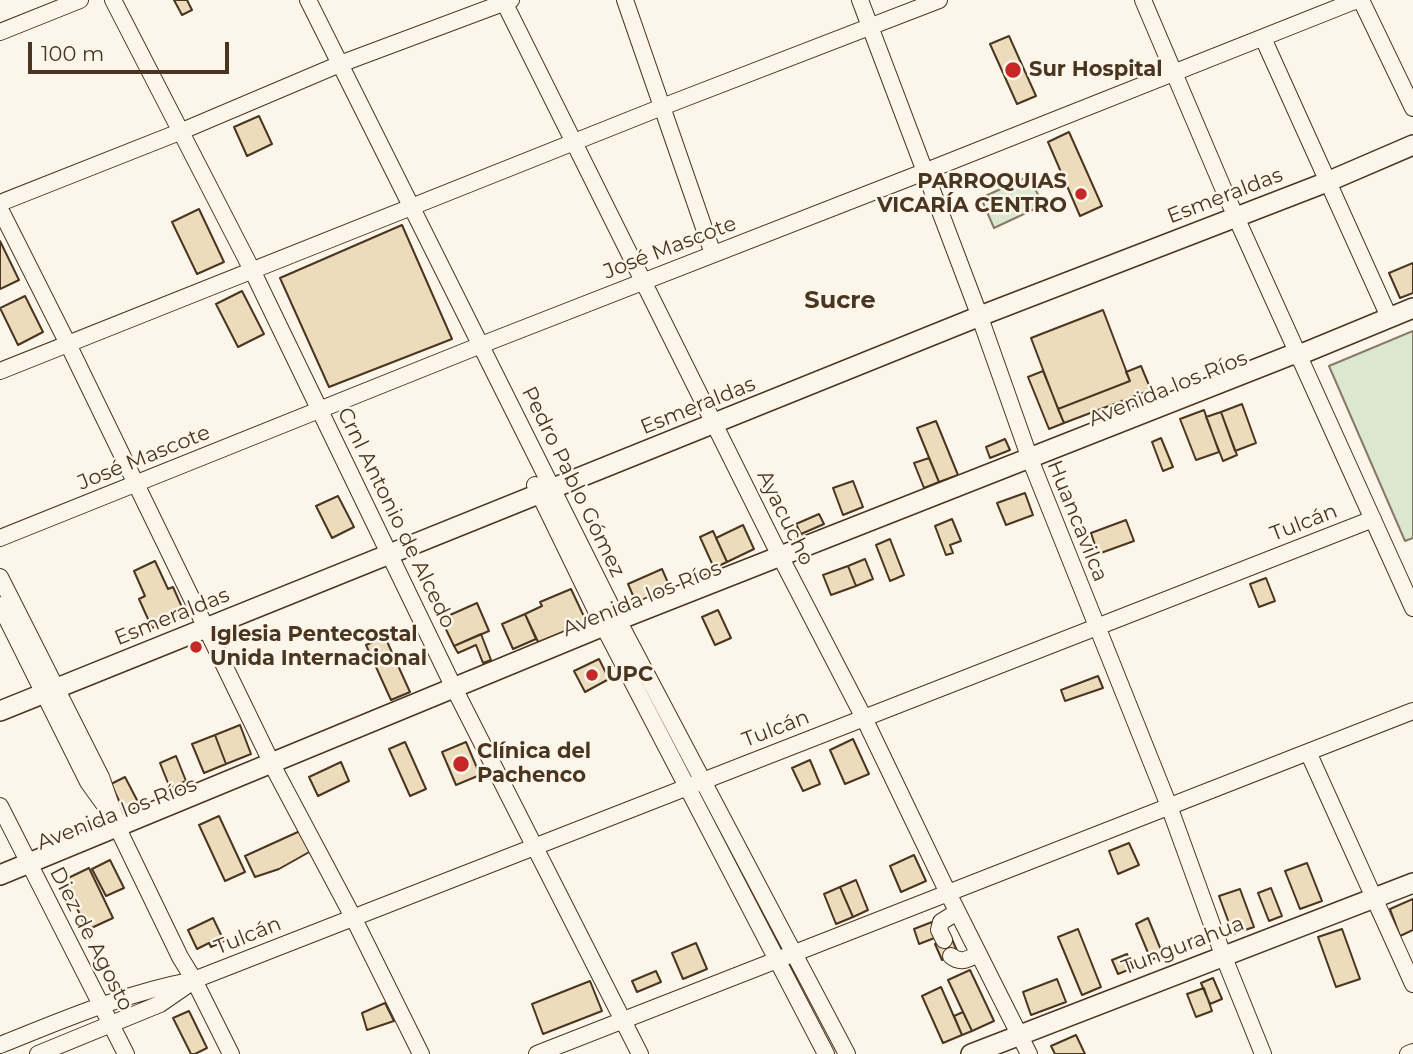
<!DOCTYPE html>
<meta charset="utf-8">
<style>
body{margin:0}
#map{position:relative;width:1413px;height:1054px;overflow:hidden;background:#fbf6e9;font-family:Montserrat,sans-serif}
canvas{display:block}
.scale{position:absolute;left:28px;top:42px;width:201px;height:32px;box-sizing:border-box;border:4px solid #4a3520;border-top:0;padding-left:9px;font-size:21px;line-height:24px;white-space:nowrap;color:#4a3520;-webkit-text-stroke:5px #fbf6e9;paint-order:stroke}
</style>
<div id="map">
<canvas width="1413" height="1054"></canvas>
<div class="scale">100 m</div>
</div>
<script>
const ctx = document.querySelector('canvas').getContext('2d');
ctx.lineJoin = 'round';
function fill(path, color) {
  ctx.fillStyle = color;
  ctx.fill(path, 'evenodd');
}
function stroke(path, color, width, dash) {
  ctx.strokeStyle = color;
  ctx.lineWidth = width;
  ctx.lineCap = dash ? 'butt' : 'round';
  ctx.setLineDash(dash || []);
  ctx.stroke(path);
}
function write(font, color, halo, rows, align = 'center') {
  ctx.font = font + ' Montserrat,sans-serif';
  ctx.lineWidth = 5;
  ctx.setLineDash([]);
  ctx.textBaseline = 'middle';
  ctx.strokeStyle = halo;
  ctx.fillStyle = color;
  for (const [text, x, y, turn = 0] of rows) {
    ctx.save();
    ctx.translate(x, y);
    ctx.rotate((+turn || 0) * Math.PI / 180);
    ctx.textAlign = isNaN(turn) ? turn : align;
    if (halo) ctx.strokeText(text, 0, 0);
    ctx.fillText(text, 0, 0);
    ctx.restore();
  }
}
const green = new Path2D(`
 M1029,176L1043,205L994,228L981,198Z
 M1413,331V538L1405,541L1329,366Z`);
fill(green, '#dce7d0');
stroke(green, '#887966', 2);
const building = new Path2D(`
 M174,0H187L192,10L182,15Z
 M1009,36L1036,96L1017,104L990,44Z
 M259,116L272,144L247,156L234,127Z
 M1069,132L1102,206L1080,216L1048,142Z
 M199,209L224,262L197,274L172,222Z
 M402,225L452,339L329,387L280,278Z
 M0,241L19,280L0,289Z
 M1413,263V293L1400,298L1389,273Z
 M242,291L264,334L238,347L216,304Z
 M25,296L43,332L18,345L0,308Z
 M1103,310L1130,381L1058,409L1031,338Z
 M1141,366L1151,390L1064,423L1058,409L1130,381L1126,372Z
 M1043,371L1064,423L1049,429L1028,377Z
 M1242,404L1256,443L1235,451L1221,412Z
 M1204,410L1219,452L1196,460L1180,419Z
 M1221,412L1237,455L1223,461L1206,417Z
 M936,421L958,475L939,482L917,428Z
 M1161,438L1173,467L1163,471L1152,442Z
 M1005,439L1010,450L990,458L986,447Z
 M929,458L939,482L924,488L914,463Z
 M853,481L863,507L843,515L833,488Z
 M1025,493L1033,515L1006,525L997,503Z
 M338,496L354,527L332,538L316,506Z
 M819,514L824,524L801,534L796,524Z
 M952,519L961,541L950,545L953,553L946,555L935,526Z
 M1126,520L1134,541L1098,554L1091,533Z
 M743,525L754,549L727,562L716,538Z
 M713,531L727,562L714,568L700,537Z
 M890,539L904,575L890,581L876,545Z
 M865,559L873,579L856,586L848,566Z
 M155,561L168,589L173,587L185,614L152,628L139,599L145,596L134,571Z
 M848,566L856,586L831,595L823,575Z
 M662,569L672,592L638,607L628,584Z
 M1266,578L1275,601L1259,607L1250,584Z
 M571,589L587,623L539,644L525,614L542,606L540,602Z
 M477,603L489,631L454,646L441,619Z
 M718,610L731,638L715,645L702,617Z
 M525,614L536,639L513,649L502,624Z
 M481,634L491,660L483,663L476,645L458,653L454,646Z
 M385,637L410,692L391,700L366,645Z
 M599,659L609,679L585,692L574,671Z
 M1098,676L1103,688L1065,701L1061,690Z
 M240,725L251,754L226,764L215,735Z
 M215,735L226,764L204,773L192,744Z
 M853,739L869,774L845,784L830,750Z
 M405,742L426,789L410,796L389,749Z
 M466,742L480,775L456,785L442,752Z
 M176,756L186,781L170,788L160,763Z
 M810,760L820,784L803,791L792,768Z
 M341,762L349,781L318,796L309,777Z
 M125,777L138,802L123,809L111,784Z
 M219,816L245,872L225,881L199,825Z
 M300,831L311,851L279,869L255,877L245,856Z
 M1129,843L1139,865L1118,874L1109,851Z
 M914,855L926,881L901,892L890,866Z
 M110,860L124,888L106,896L92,869Z
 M1307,863L1322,901L1300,909L1285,871Z
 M89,868L113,918L87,930L64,880Z
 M856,880L868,910L853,917L840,887Z
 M840,887L853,917L836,924L824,894Z
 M1271,888L1282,916L1269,921L1258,893Z
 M1240,889L1254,927L1233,934L1219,896Z
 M1413,899V930L1400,936L1390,909Z
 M213,918L224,941L211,947L209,943L197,949L188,930Z
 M1148,918L1163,955L1151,960L1136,924Z
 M932,922L937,937L919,944L914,929Z
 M1078,929L1101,987L1082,995L1058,937Z
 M1342,929L1360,979L1336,987L1318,937Z
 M951,937L958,953L942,960L935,944Z
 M696,943L707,969L683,979L672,953Z
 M1127,954L1133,968L1118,974L1112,960Z
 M970,970L994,1021L972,1031L948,980Z
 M656,971L661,982L637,992L632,981Z
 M1213,978L1222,999L1210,1004L1201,983Z
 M1057,979L1066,1002L1031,1015L1023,992Z
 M590,981L602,1011L543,1034L532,1004Z
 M941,987L962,1035L943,1043L922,996Z
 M1204,988L1212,1011L1196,1017L1187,994Z
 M385,1003L394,1021L367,1030L362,1013Z
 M189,1011L207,1048L195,1054H191L173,1018Z
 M963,1012L972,1031L962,1035L954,1016Z
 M1076,1035L1085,1054H1055L1051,1046Z`);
fill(building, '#ecdcbc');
stroke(building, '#4a3520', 2);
const minor = new Path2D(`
 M113,0L252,270L454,688L640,1054
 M308,0L618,620L847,1054
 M503,0L780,556L864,718L948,893L1029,1054
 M625,0L713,254
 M860,0L977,309L1030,459L1169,806L1223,955L1263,1054
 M1143,0L1226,195L1413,608
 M1361,0L1413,108
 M0,32L80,0
 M1263,38L1389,317
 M0,203L182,131L340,64L511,0
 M0,209L68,344L277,774L353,917L421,1054
 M0,371L662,107L939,0
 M535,485L604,627L826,1054
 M0,538L481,345L924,172L1357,0
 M0,577L101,777L122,837L180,957L194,980L231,1054
 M0,605L88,782L106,807
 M1308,752L1413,984
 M0,806L126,1054
 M944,940L939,930L941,922L957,912
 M951,956C961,964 968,959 978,954
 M0,1045C65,1019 125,993 194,980L1373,519
 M38,1054L160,1004L189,984
 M537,1054L1413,711
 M1408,1054L1413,1052`);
const major = new Path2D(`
 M0,711L980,316L1327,182L1413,145
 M0,875L618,620L1291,355H1299L1413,308
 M971,1054L1413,883`);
stroke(minor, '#4a3520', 18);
stroke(major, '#4a3520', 22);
stroke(minor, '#fbf6e9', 16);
stroke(major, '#fbf6e9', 19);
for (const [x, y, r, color] of [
 [1013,70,9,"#c62828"],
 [1081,194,7,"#c62828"],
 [196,647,7,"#c62828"],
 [592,675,7,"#c62828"],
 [461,764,9,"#c62828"]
]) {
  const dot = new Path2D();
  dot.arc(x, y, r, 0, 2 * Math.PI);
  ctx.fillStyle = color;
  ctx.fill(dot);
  stroke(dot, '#fbf6e9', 2.5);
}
write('bold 21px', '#4a3520', '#fbf6e9', [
 ["Sur Hospital",1029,70],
 ["PARROQUIAS",1067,182,"right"],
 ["VICARÍA CENTRO",1067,206,"right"],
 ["Iglesia Pentecostal",210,635],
 ["Unida Internacional",210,659],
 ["UPC",606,675],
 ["Clínica del",477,752],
 ["Pachenco",477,776]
], 'left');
write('21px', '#4a3520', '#fbf6e9', [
 ["Esmeraldas",1225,196,-21],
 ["José Mascote",670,248,-21],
 ["Avenida los Ríos",1168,389,-22],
 ["Esmeraldas",698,406,-22],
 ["José Mascote",144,458,-22],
 ["Pedro Pablo Gómez",573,482,64],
 ["Crnl Antonio de Alcedo",396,518,64],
 ["Ayacucho",785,518,64],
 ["Huancavilca",1077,521,68],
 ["Tulcán",1304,523,-21],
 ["Avenida los Ríos",642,599,-22],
 ["Esmeraldas",172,617,-22],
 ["Tulcán",776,729,-21],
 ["Avenida los Ríos",117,814,-21],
 ["Tulcán",248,936,-22],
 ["Diez de Agosto",91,939,63],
 ["Tungurahua",1183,946,-21]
]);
write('bold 24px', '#4a3520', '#fbf6e9', [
 ["Sucre",840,301]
]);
</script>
